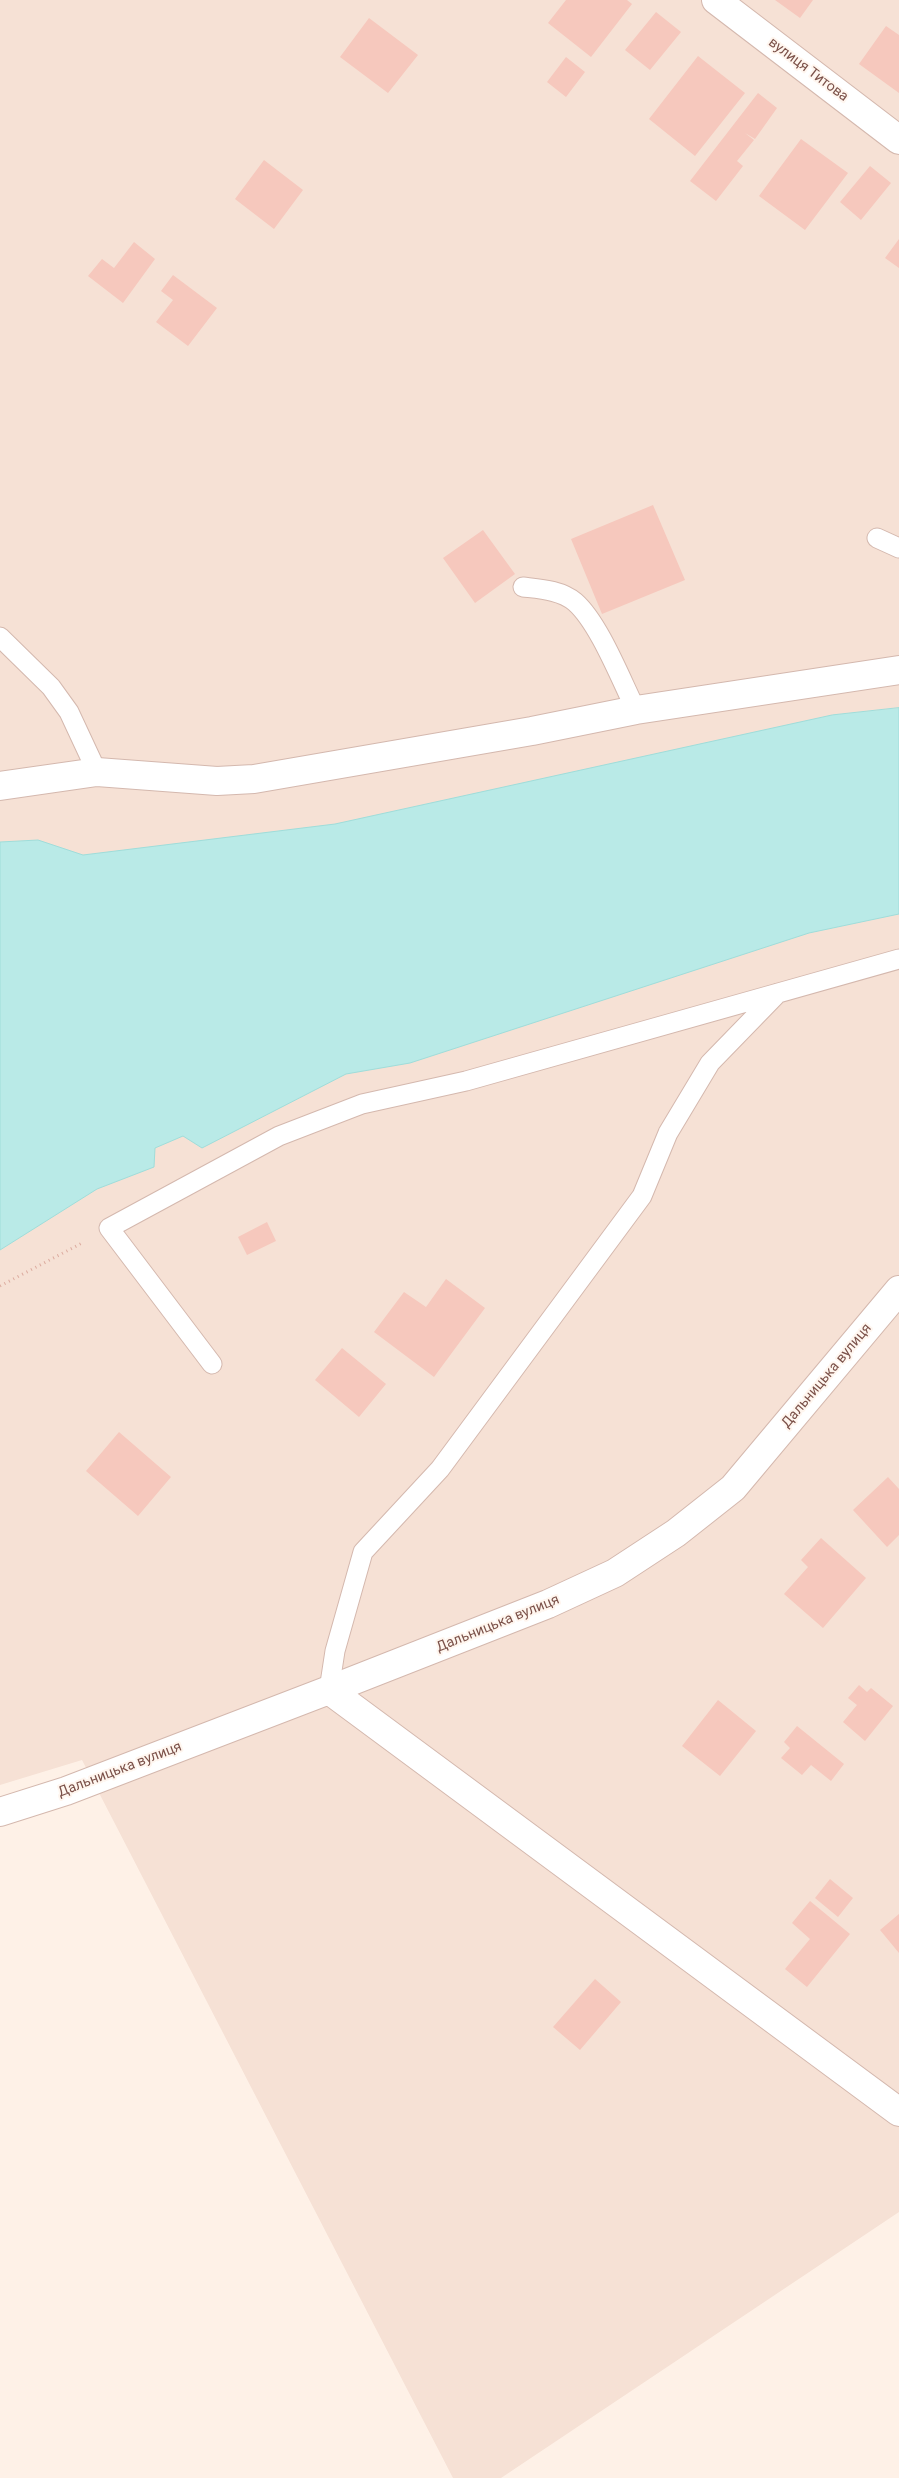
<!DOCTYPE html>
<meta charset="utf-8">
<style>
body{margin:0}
canvas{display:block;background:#fef1e7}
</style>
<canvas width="899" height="2478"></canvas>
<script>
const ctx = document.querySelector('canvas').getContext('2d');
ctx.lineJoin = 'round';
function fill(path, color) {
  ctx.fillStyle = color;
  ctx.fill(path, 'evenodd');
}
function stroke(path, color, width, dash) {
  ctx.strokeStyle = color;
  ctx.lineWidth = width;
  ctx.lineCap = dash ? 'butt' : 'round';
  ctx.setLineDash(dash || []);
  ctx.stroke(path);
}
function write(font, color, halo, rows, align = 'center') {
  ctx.font = font + ' Roboto,sans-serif';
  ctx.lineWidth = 4;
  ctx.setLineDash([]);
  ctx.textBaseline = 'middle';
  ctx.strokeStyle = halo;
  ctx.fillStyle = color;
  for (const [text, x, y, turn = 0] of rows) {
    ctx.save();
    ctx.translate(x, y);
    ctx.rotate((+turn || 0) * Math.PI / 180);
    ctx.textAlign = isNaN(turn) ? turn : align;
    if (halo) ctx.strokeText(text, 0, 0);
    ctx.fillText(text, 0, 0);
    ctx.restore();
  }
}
fill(new Path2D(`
 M0,0H899V2212L501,2478H453L82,1760L0,1785Z`), '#f6e1d5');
const water = new Path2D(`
 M899,708V914L809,933L410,1063L346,1074L202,1148L183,1136L155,1148L154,1167L97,1189L0,1250V842L38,840L83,855L335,824L832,715Z`);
fill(water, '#b9eae7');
stroke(water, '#9fddda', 1);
fill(new Path2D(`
 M566,0H627L632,4L591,57L548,23Z
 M775,0H813L800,18Z
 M656,12L681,32L650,70L625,50Z
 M369,18L418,55L388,93L340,57Z
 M886,26L899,35V93L859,64Z
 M698,56L745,93L695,156L649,119Z
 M566,57L585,72L566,97L547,82Z
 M758,93L777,108L755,139L745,133L754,140L737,161L743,166L716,201L690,181Z
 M801,139L848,173L805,230L759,196Z
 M264,160L303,190L274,229L235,199Z
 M870,166L891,183L861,220L840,202Z
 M899,239V268L885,258Z
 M134,242L155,259L123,303L88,276L102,259L114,268Z
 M173,275L217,308L188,346L156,322L173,300L161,291Z
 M653,505L685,580L602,614L571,539Z
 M483,530L515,574L475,603L443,558Z
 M267,1222L276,1241L247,1255L238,1237Z
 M446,1279L485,1308L434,1377L374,1332L404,1292L426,1307Z
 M342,1348L386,1384L359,1417L315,1380Z
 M119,1432L171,1477L138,1516L86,1471Z
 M888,1477L899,1489V1535L887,1547L853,1510Z
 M821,1538L866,1578L823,1628L784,1594L808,1567L801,1560Z
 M859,1685L867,1692L871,1688L893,1706L865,1741L843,1722L857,1705L848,1698Z
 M718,1700L756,1731L720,1776L682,1746Z
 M797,1726L844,1764L831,1781L811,1765L802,1775L781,1758L790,1748L784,1742Z
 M830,1879L853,1898L838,1917L815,1898Z
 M810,1901L850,1934L807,1987L785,1969L810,1939L792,1923Z
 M899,1914V1953L880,1930Z
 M595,1979L621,2002L580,2050L553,2027Z`), '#f6c8bd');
const lane = new Path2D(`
 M877,538L899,548
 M523,587C540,589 561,590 575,602C599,623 621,680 636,710
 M0,637L51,687L69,712L97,772
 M212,1364L109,1228L279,1136L362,1104L466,1081L899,959
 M329,1690L335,1651L363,1552L440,1469L642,1196L668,1133L710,1063L778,993`);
const street = new Path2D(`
 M716,0L899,140
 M0,786L97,772L217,781L254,779L532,731L636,710L899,670
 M329,1690L899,2112
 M0,1812L66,1791L329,1690L548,1604L615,1573L676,1533L733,1488L899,1290`);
stroke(lane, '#d4b8ae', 21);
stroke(street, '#d4b8ae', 30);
stroke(new Path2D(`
 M0,1286L84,1242`), '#dcab9f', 3, [1, 4]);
stroke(lane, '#fff', 19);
stroke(street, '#fff', 28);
write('14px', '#7b5149', '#fff6ef', [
 ["вулиця Титова",808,70,37],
 ["Дальницька вулиця",827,1376,-50],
 ["Дальницька вулиця",498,1624,-22],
 ["Дальницька вулиця",120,1770,-21]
]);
</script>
